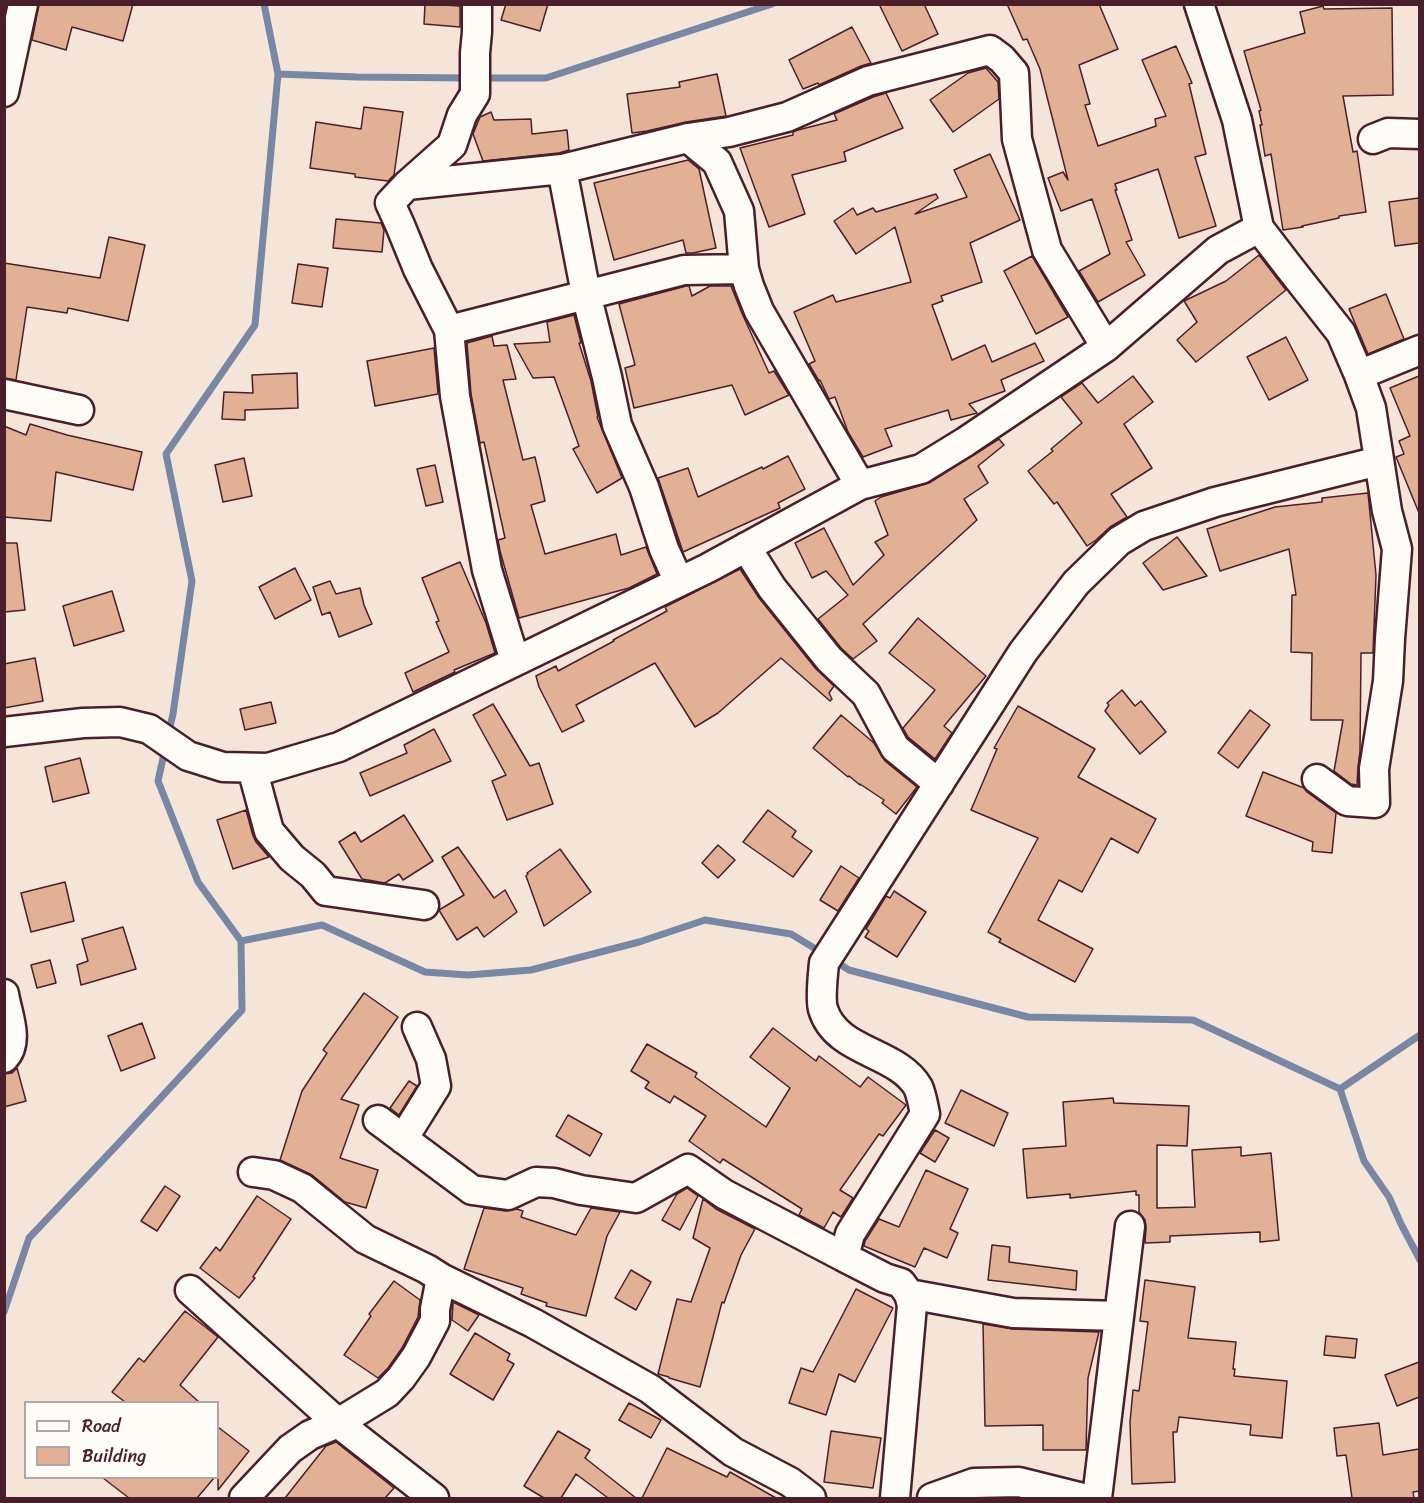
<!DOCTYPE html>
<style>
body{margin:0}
#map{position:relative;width:1424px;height:1503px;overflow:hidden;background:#f5e5d9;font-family:Sriracha,sans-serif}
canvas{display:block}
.frame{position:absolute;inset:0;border:6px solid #4a1f2b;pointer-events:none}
.legend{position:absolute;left:24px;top:1401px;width:195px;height:78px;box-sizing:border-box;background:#fdfcf7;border:2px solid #b5a4a5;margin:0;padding:8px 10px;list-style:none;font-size:18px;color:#4a1f2b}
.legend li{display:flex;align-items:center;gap:12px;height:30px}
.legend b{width:30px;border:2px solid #b5a4a5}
</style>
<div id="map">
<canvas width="1424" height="1503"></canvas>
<div class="frame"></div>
<ul class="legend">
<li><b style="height:8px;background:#fdfcf7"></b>Road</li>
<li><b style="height:16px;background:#e2b094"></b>Building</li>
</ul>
</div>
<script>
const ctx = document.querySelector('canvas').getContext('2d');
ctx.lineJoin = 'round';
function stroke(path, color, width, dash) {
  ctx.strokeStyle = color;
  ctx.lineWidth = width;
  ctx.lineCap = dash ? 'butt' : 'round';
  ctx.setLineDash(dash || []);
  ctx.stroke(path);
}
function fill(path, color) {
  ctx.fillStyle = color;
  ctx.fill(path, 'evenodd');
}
stroke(new Path2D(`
 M278,74L357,77L469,78
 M480,78H546L772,4
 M168,735L173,714L192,581L166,454L255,325L278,74L264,4
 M241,941L322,925L425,972L468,975L531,970L639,942L705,920L791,934L824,954
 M833,960L849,970L1028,1017L1193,1020L1340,1089L1364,1161L1389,1197L1401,1224L1420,1260
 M1340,1089L1420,1035
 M4,1312L29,1238L118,1144L242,1010L241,941L198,882L158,781L165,749`), '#7887a4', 7);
const building = new Path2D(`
 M39,4H133L123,41L72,27L66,50L32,40Z
 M425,4L460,6V27L424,24Z
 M506,4H548L540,31L501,20Z
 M879,4H924L938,34L902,51Z
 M1007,4H1099L1118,49L1079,65L1090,104L1085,105L1098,146L1156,126L1155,119L1166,116L1142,60L1176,46L1192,83L1189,84L1206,154L1195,157L1216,226L1179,238L1158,169L1115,184L1117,190H1115L1132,240L1126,242L1145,275L1098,302L1079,271L1110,254L1092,199L1061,211L1048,178L1063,172L1068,180L1040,69L1027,39L1023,40Z
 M1323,6L1324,9L1392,8L1393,95L1343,96L1353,152L1357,151L1366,212L1339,216V218L1302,226L1303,227L1283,230L1271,154L1265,156L1260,125H1262L1259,111L1261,110L1244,51L1305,33L1300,12Z
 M852,27L871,63L861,66L819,85L818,83L803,89L789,60Z
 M986,68L998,82L999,99L953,132L930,100L968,73Z
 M717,74L726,116L686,122L647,131L632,133L627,94L680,87L679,82Z
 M886,93L903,128L844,152L846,161L792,175L805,214L769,227L740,148L793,135V132L798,130L837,120L834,114L873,97Z
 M364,107L403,112L394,175L388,181L355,177V174L310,168L316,122L361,129Z
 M491,112L494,120L531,119L532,134L567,130L569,150L559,153L483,161L473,134L480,117Z
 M990,154L1020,220L970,243L982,282L941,296L943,301L932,305L952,360L985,345L992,362L1035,343L1044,361L1001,380L1005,391L969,404L977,413L951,420L948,410L885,429L892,446L863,457L848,432L835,397L829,399L820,380L819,381L809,364L815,361L794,312L833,295L836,302L911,282L895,227L856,254L834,221L853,208L857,215L873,208L876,212L936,194L938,198L915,214L967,197L954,170Z
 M688,160L699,169L716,248L693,253H686L683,240L614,260L594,183Z
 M1419,198V243L1395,246L1389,202Z
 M336,219L381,223L384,230L382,252L333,248Z
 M109,237L145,245L128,321L68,308L67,313L27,307L16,380L4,378V263L100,278Z
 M1259,255L1286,290L1196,362L1177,340L1197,322L1184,301L1226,281Z
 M1032,256L1068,317L1036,334L1004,271Z
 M298,264L328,268L322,307L292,303Z
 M686,286H689L692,296L710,286H731L741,311L769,373L774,371L789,395L745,415L732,385L634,408L625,368L635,365L619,304Z
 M1386,294L1404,339L1368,354L1349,309Z
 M574,315L581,343H579L591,381L598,417H597L622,478L597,493L573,449L579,446L554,377L533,378L514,344L550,342L547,322Z
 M492,336L494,346L507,345L516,379L503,380L523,460L535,457L540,478L545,501L531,505L545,554L616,534L621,555L646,547L657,574L629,588L519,618L500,551L498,540L505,538L484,442L480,443L471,394L467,343Z
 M1286,337L1308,380L1269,400L1247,357Z
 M434,348L438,394L375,406L367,361Z
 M297,373L298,408L245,410V420L222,419L224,392L253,393L252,375Z
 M1133,376L1153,402L1124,424L1152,468L1111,494L1127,517L1110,527L1096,540L1087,546L1057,502L1054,504L1028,471L1053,451L1051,449L1082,423L1061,397L1082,383L1098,403Z
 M1419,376V513L1396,457L1404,454L1399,441L1410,436L1390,388Z
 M30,424L67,435L142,452L133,490L56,472L51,521L4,517V426L26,435Z
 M999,439L1004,445L978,466L988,483L964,499L977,520L863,624L877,641L853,659L841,648L818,619L848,595L826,571L812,578L795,543L824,528L853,585L884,555L875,542L888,535L875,501L881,497L929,483Z
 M788,456L805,489L778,503L780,508L683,552L658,478L688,468L698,497L762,467L763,469Z
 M244,458L252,496L223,502L215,465Z
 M435,465L443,502L426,506L417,469Z
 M1368,493L1376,575L1373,653H1361L1360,751L1358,767L1357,785L1351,784L1334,771L1343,720H1311L1312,653L1291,652L1292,595H1296L1289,549L1220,571L1207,529L1275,507L1322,502V498Z
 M1177,537L1207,576L1163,590L1143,563Z
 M4,543H17L25,610L4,612Z
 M460,562L486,623L495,653L454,670L455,672L413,692L405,673L449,652L436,622L439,621L422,578Z
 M295,568L311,600L275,619L259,587Z
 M740,569L759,598L816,669L834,686L829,693L832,699L830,701L781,658L718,713L695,727L655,663L576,705L584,721L562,732L539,687L536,676L556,666L558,671L614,641L613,640L667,611L665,607Z
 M330,581L336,594L360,588L364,605L372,624L339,637L330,612L322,615L313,587Z
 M112,591L124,631L74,646L63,606Z
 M918,618L986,676L944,726L952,733L935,759L908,737L903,728L935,690L889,653Z
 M35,658L43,701L4,708V664Z
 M1122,690L1135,706L1141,701L1166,732L1140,754L1105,711L1109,705L1107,703Z
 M271,702L276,723L245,730L240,709Z
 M493,704L530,766L539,763L553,804L507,820L492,781L506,775L473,715Z
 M1018,706L1095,749L1078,777L1156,819L1138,853L1111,838L1082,892L1059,880L1038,920L1093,949L1075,982L999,942L1001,939L988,932L1038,838L971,810L997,749L994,748Z
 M1250,710L1270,725L1238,768L1218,753Z
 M841,715L874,743L885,761L917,787L896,814L882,803L884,800L860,784V785L849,776L848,777L813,748Z
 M434,729L451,761L370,796L360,773L407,753L404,745Z
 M80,758L89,793L53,802L45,767Z
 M1263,772L1304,788L1307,792L1336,813L1332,853L1312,851L1313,842L1246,816Z
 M246,810L253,836L256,842L269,857L233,869L217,820Z
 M768,810L796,831L792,837L812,851L793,877L743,842Z
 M404,815L433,861L403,880L399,874L385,883L362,879L339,842L355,832L361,842Z
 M718,845L735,860L718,878L702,863Z
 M458,847L494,898L505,890L517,912L484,937L477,927L457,940L439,910L464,895L442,857Z
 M560,849L591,892L544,926L526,876L528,874L527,873Z
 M841,866L859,878L838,911L820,900Z
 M65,882L74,921L31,932L21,893Z
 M894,891L926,912L897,957L865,937L869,931L866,929L886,896L890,898Z
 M123,927L136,969L81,985L77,965L88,961L82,939Z
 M50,960L56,983L37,988L31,965Z
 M364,993L398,1017L341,1099L359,1105L340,1158L378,1170L366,1208L345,1202L312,1175L280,1160L302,1091L327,1053L323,1050Z
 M142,1023L155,1058L121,1071L108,1036Z
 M773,1028L816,1061L819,1056L860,1087L868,1077L906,1105L883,1136L879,1134L840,1190L853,1198L841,1217L833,1212L824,1228L799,1215L802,1209L723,1159L720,1163L689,1141L706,1116L674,1096L670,1103L645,1088L649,1082L631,1071L647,1044L697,1073L695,1077L766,1127L790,1088L750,1057Z
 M17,1068L26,1101L4,1107V1074L12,1073Z
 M409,1081L417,1086L399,1115L390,1108Z
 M961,1090L1008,1113L994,1146L945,1123Z
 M1113,1098L1114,1103L1189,1106L1187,1146L1157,1145V1208L1195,1207L1192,1150L1241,1147V1156L1271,1153L1279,1240L1260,1242V1232L1170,1236V1242L1145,1243L1146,1228L1145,1220L1139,1212V1195H1136V1191L1070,1198V1194L1027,1198L1023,1149L1066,1146L1063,1102Z
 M568,1115L602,1134L590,1156L556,1136Z
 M935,1130L949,1138L935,1162L920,1153Z
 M926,1170L968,1189L950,1229L958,1233L947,1258L924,1248L915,1267L864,1246L865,1241L879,1219L899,1227Z
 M165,1186L180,1196L157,1231L141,1221Z
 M687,1188L698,1196L680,1230L662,1220L677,1194Z
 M257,1196L291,1219L253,1277L255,1278L239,1298L200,1268L216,1247L220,1251Z
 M703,1199L716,1209L755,1229L741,1255L724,1303L722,1302L700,1387L669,1378V1377L658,1374L677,1299L691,1302L710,1248L693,1238Z
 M484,1208L506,1211L517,1209L523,1211L521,1217L576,1235L591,1208L620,1212L607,1236L586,1316L546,1306L547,1303L521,1294L523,1288L464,1269Z
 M992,1245L1010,1247L1009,1262L1077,1271L1076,1290L988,1280Z
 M631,1270L651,1282L636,1310L615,1298Z
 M1145,1280L1195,1287L1188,1338L1236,1342L1233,1369H1235L1234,1376L1287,1381L1282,1438L1250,1435L1251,1425L1179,1417L1177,1432H1173L1175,1482L1132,1484L1130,1422L1133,1390L1139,1391L1148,1322L1140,1321Z
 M394,1281L420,1300L418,1317L402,1348L388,1368L378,1378L344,1355L371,1316L369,1314Z
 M856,1289L893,1308L855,1382L839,1374L826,1415L789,1403L801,1368L813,1372Z
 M453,1302L479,1315L468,1331L452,1320Z
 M185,1311L218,1337L180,1385L199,1402H125L112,1392L139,1358L144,1362Z
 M983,1324L1013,1329L1099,1332L1088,1378L1086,1450H1043V1425L985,1426Z
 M475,1333L510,1354L507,1360L514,1364L493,1400L450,1374Z
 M1326,1336L1357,1339L1355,1358L1324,1355Z
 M1419,1362V1397L1397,1406L1385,1375Z
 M629,1403L661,1420L651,1438L619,1420Z
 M1379,1423L1383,1455L1419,1449V1491L1413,1492L1414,1498H1352L1346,1455L1337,1456L1334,1428Z
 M218,1427L249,1451L218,1490Z
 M558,1431L590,1450L585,1458L636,1498H608L576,1474L561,1498H544L524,1486Z
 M831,1431L881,1438L873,1488L824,1482Z
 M336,1442L394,1488L385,1498H285L326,1446Z
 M667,1448L727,1477L730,1472L776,1498H642Z
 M103,1478H214L197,1498H129Z`);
fill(building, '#e2b094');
stroke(building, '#4a1f2b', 1.5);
const street = new Path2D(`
 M1199,4L1237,120L1259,228L1289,267L1341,333L1359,375L1371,408L1387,511L1397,549L1390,639L1388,681L1374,769L1375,803L1347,801L1317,779
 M4,92L23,4
 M688,138L717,162L739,211L744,269L749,286L759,311L860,485
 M1373,139L1388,133L1420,134
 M562,169L586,294L607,377L617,425L644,487L664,549L679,582
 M407,185L452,145L462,115L475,94V53L477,32V4
 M449,330L684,270L744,269
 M1359,375L1420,350
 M4,394L79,410
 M746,547L772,588L829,659L866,694L895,748L939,784
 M515,661L487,570L455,396L449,330L418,269L400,225L390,203L407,185L562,169L688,138L729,132L787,117L868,81L990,50L1002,59L1014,73L1017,139L1047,250L1106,347
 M4,732L83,723L120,722L149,729L188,756L223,767L268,768L339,747L708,568L860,485L921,469L965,442L1106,347L1218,250L1259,228
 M252,768L269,831L292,858L313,875L326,891L424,905
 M4,994C7,1014 20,1041 4,1058
 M378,1120L472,1190L508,1195L536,1182L554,1183L581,1190L636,1198L688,1169L724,1194L844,1257
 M403,1139L436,1086L431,1059L417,1027
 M253,1172L274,1175L302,1188L365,1239L427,1269L441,1278L533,1323L650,1389L733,1452L790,1482L811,1498
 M190,1290L338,1423L434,1498
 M909,1294L1013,1313L1119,1316
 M244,1498L290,1449L310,1435L338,1423L387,1393L401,1378L416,1357L435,1321V1309L441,1278
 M895,1498L912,1305L909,1294L901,1283L885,1278L844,1257L850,1234L925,1114C923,1105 922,1096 918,1087C897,1051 836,1053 823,1009C820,999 823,974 824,963L1023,652L1076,583L1119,541L1144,526L1215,502L1379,461
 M932,1498L974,1483L1019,1482L1083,1498
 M1097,1498L1130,1226`);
stroke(street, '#4a1f2b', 33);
stroke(street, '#fdfcf7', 28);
</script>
